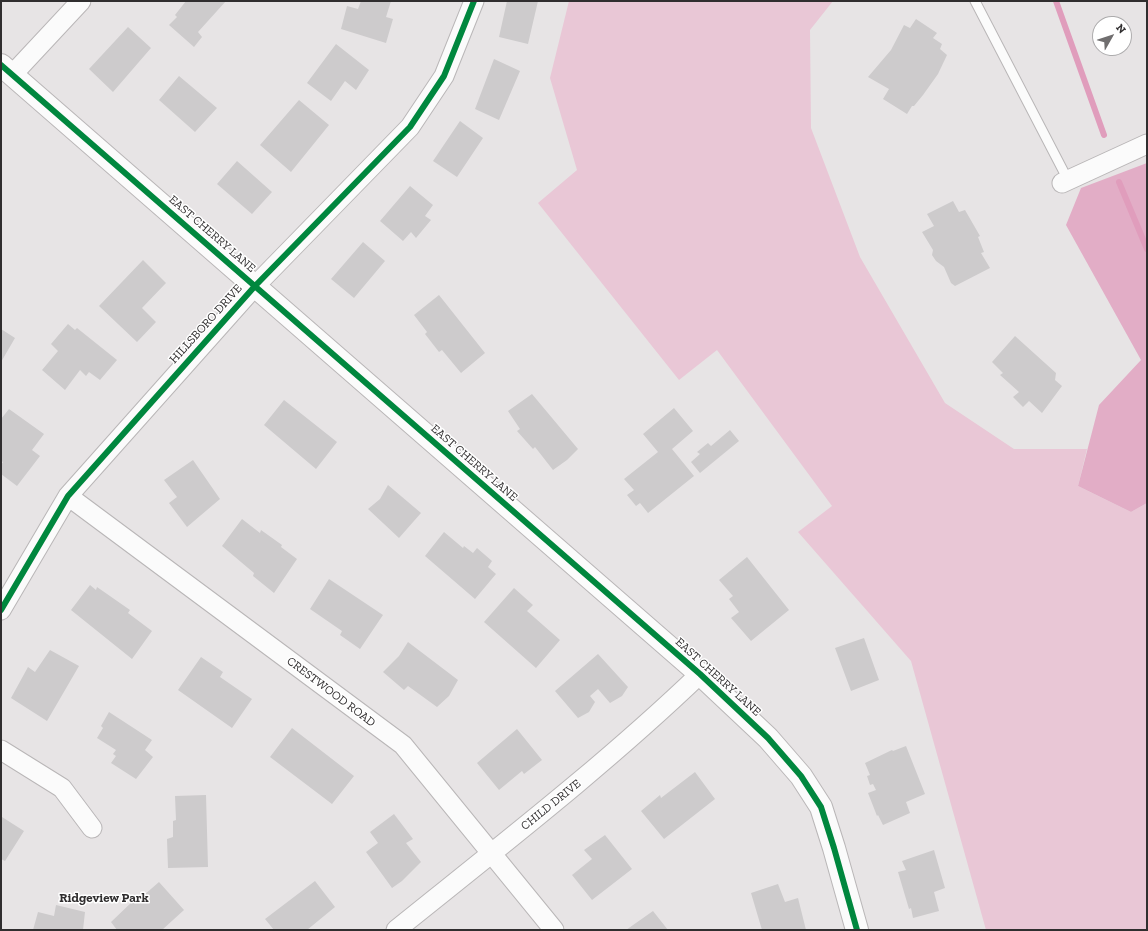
<!DOCTYPE html>
<style>
body{margin:0}
#map{position:relative;width:1148px;height:931px;overflow:hidden;background:#e7e4e5;font-family:"Zilla Slab",serif}
canvas{display:block}
.frame{position:absolute;inset:0;border:2px solid #302e2f;pointer-events:none}
.north{position:absolute;left:1092px;top:16px;width:40px;height:40px;box-sizing:border-box;background:#fff;border:1px solid #acabac;border-radius:50%;rotate:51deg;font-size:11px;font-weight:700;line-height:16px;text-align:center;color:#302e2f}
.north::after{content:'';display:block;margin:auto;width:14px;height:18px;background:#706e6f;clip-path:polygon(50% 0,100% 100%,50% 72%,0 100%)}
</style>
<div id="map">
<canvas width="1148" height="931"></canvas>
<div class="frame"></div>
<div class="north">N</div>
</div>
<script>
const ctx = document.querySelector('canvas').getContext('2d');
ctx.lineJoin = 'round';
function fill(path, color) {
  ctx.fillStyle = color;
  ctx.fill(path, 'evenodd');
}
function stroke(path, color, width, dash) {
  ctx.strokeStyle = color;
  ctx.lineWidth = width;
  ctx.lineCap = dash ? 'butt' : 'round';
  ctx.setLineDash(dash || []);
  ctx.stroke(path);
}
function write(font, color, halo, rows, align = 'center') {
  ctx.font = font + ' "Zilla Slab",serif';
  ctx.lineWidth = 3;
  ctx.setLineDash([]);
  ctx.textBaseline = 'middle';
  ctx.strokeStyle = halo;
  ctx.fillStyle = color;
  for (const [text, x, y, turn = 0] of rows) {
    ctx.save();
    ctx.translate(x, y);
    ctx.rotate((+turn || 0) * Math.PI / 180);
    ctx.textAlign = isNaN(turn) ? turn : align;
    if (halo) ctx.strokeText(text, 0, 0);
    ctx.fillText(text, 0, 0);
    ctx.restore();
  }
}
fill(new Path2D(`
 M569,1H833L810,30L811,128L860,257L945,403L1014,449H1087L1078,486L1131,512L1147,503V930H986L911,661L798,532L832,506L717,350L679,380L538,203L577,170L550,78Z`), '#e9c7d6');
fill(new Path2D(`
 M1147,163V503L1131,512L1078,486L1099,405L1141,360L1066,225L1081,188Z`), '#e2adc6');
stroke(new Path2D(`
 M1056,1L1104,135
 M1119,182L1147,249`), '#e09dbc', 6);
fill(new Path2D(`
 M186,1H226L198,32L202,37L194,47L169,25L177,17L175,15Z
 M361,1H391L386,17L393,19L386,43L341,29L347,6L358,9Z
 M507,1H538L528,44L499,37Z
 M916,19L937,33L933,38L942,44L940,49L947,55L938,74L923,95L914,106H912L907,114L883,99L889,89L868,77L891,50L904,25L910,28Z
 M128,27L151,48L113,92L89,69Z
 M336,44L369,70L356,90L345,81L331,101L307,83Z
 M494,59L520,71L499,120L475,109Z
 M179,76L217,108L195,132L159,100Z
 M299,100L329,125L291,172L260,145Z
 M460,121L483,138L457,177L433,161Z
 M237,161L272,192L252,214L217,184Z
 M410,186L433,205L425,216L431,220L416,238L411,232L403,241L380,221Z
 M953,201L959,212L965,210L980,236L978,237L984,252L981,253L990,268L955,286L951,283L944,267L936,261L932,255L933,250L922,232L934,226L927,214Z
 M363,242L385,261L354,298L331,279Z
 M143,260L166,283L142,308L156,322L137,342L99,306Z
 M439,295L485,353L461,373L442,350L439,352L425,334L427,332L414,315Z
 M68,324L75,330L77,328L117,360L100,380L89,372L86,376L80,370L65,390L42,370L58,351L51,344Z
 M1,329L15,338L1,362Z
 M1015,336L1056,373L1055,380L1062,386L1042,413L1029,401L1023,407L1013,397L1019,392L1000,375L1003,373L992,362Z
 M532,394L578,449L567,460L553,470L535,447L533,449L517,431L520,429L508,411Z
 M284,400L337,442L316,469L264,425Z
 M674,408L693,431L672,449L694,476L648,513L640,503L636,506L627,495L634,490L624,479L658,452L643,434Z
 M9,409L44,434L32,450L40,456L17,486L1,474V465L3,462L1,461V419Z
 M730,430L739,441L700,473L691,462L700,454L697,452L708,443L711,446Z
 M193,460L220,499L187,527L169,503L177,497L164,480Z
 M388,485L421,513L399,538L368,509L380,499Z
 M242,519L260,533L261,530L282,545L281,547L297,559L274,593L253,576L254,573L222,546Z
 M444,532L463,548L464,546L473,553L477,548L492,561L488,567L496,574L475,599L425,556Z
 M747,557L789,610L751,641L731,618L739,612L729,599L733,596L719,580Z
 M329,579L383,615L360,649L340,635L342,631L310,609Z
 M90,585L96,590L97,587L130,610L128,613L152,631L132,659L71,610Z
 M514,588L533,605L527,611L560,640L536,668L484,622Z
 M864,638L879,680L851,691L835,648Z
 M408,642L458,680L449,696L437,707L408,686L404,690L383,672L399,656Z
 M50,650L79,666L47,721L11,698L28,667L35,672Z
 M598,654L628,687L622,696L610,703L598,689L590,696L595,702L589,712L578,718L555,691Z
 M201,657L223,672L220,677L252,699L232,728L178,690Z
 M109,712L152,740L145,750L153,757L136,779L111,763L116,756L113,754L116,750L97,738L103,728L101,726Z
 M292,728L354,776L332,804L270,757Z
 M517,729L542,760L524,774L522,771L499,790L477,763Z
 M906,746L925,794L906,802L910,813L883,825L878,815L877,816L868,793L876,790L873,784L870,785L867,776L870,775L865,763L892,750L893,751Z
 M695,772L715,799L664,839L641,811L660,795L661,798Z
 M206,795L208,867L168,868L167,839L173,837V821L176,820L175,796Z
 M394,814L413,839L406,843L421,862L402,881L392,888L366,852L378,843L370,832Z
 M2,817L24,831L5,861L1,859Z
 M605,835L632,869L592,900L572,875L592,859L584,850Z
 M934,850L945,888L934,892L939,911L913,918L911,908L909,909L898,872L906,870L902,861Z
 M315,881L335,907L307,930H274L265,919Z
 M159,882L184,910L162,930H117L111,922L134,900L136,902Z
 M778,884L785,902L798,898L806,930H762L751,893Z
 M56,905L85,912L83,930H33L38,912L54,916Z
 M653,911L668,930H626Z`), '#cdcbcc');
const lane = new Path2D(`
 M975,1L1068,180`);
const street = new Path2D(`
 M12,75L81,1
 M1062,183L1147,144
 M68,496L403,745L554,930
 M1,610L68,496L255,286L410,127L444,76L474,1
 M1,750L62,788L92,828
 M396,930C499,847 604,766 700,674`);
const secondary = new Path2D(`
 M1,65L700,674L768,738L801,776L821,807L834,848L857,930`);
stroke(lane, '#b9b6b7', 11);
stroke(street, '#b9b6b7', 21);
stroke(secondary, '#b9b6b7', 24);
stroke(lane, '#fbfbfb', 9);
stroke(street, '#fbfbfb', 19);
stroke(secondary, '#fbfbfb', 22);
stroke(new Path2D(`
 M1,65L700,674L768,738L801,776L821,807L834,848L857,930
 M1,610L68,496L255,286L410,127L444,76L474,1`), '#00873e', 6);
write('12px', '#302e2f', '#fff', [
 ["EAST CHERRY LANE",212,234,41],
 ["HILLSBORO DRIVE",206,324,-48],
 ["EAST CHERRY LANE",474,463,41],
 ["EAST CHERRY LANE",718,677,42],
 ["CRESTWOOD ROAD",331,692,37],
 ["CHILD DRIVE",551,805,-39]
]);
write('bold 13px', '#302e2f', '#fff', [
 ["Ridgeview Park",104,898]
]);
</script>
